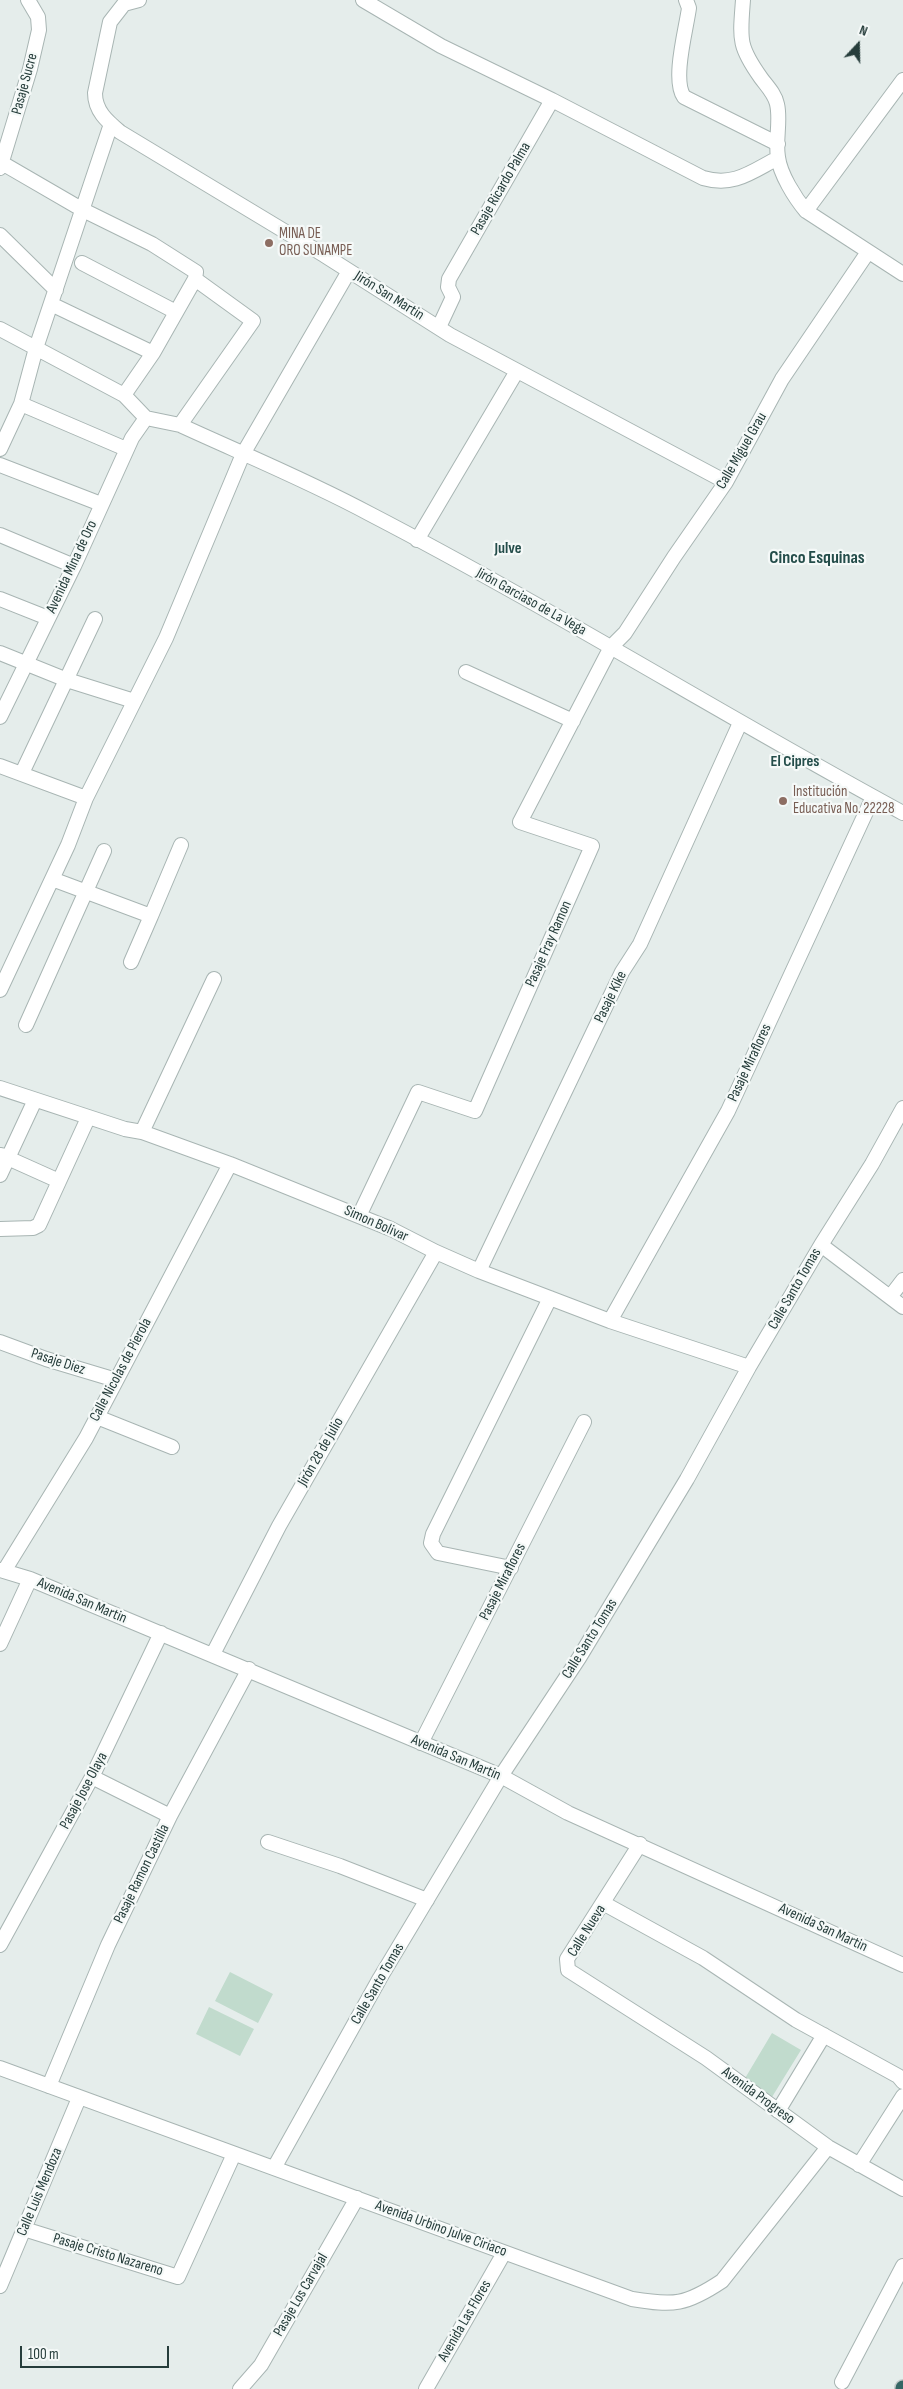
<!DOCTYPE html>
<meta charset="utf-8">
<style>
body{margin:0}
#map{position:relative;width:903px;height:2389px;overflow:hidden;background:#e5edeb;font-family:"Sofia Sans Condensed",sans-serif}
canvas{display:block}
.north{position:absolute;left:833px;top:20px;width:50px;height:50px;-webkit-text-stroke:4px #f5f9f8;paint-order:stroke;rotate:21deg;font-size:14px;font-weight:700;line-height:20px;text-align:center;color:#263d3b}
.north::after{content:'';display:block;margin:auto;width:18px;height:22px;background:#263d3b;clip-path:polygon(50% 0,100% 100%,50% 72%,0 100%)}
.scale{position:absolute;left:20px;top:2346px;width:149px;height:22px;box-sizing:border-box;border:2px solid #263d3b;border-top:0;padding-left:6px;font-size:15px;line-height:18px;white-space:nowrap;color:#263d3b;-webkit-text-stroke:4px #f5f9f8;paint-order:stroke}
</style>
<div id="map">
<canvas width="903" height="2389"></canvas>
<div class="north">N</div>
<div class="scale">100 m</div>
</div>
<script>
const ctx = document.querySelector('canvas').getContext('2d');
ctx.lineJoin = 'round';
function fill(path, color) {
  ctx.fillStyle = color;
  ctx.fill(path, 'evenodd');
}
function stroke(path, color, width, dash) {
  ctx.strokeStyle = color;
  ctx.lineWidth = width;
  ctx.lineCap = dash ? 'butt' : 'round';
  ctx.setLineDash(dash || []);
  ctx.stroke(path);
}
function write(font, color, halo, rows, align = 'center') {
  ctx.font = font + ' "Sofia Sans Condensed",sans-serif';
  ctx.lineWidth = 4.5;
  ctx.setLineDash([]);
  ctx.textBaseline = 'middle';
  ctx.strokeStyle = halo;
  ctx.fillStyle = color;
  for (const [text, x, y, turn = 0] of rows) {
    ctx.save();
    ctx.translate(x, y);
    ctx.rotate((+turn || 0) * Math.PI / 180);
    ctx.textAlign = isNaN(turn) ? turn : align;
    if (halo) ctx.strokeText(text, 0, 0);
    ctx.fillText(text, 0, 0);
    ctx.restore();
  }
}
fill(new Path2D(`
 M230,1972L273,1994L258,2023L215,2001Z
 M209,2007L254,2029L240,2056L196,2034Z
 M772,2033L801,2050L772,2097L744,2080Z`), '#c1dbcd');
const minor = new Path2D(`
 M139,0L124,4L110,22L95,93C95,111 107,121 120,132L324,255L450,335L726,482
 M363,0L441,46L552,100L703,178C734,187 751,172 778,158
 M686,0L689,8C686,30 672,80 684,97L778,144
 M743,0C740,39 738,46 761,78C767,86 775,94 777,104C781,121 775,140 778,157C780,174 795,198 806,211L903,274
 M2,163L83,210L152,244L196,272L195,279L153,353L124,395
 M0,168L30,69L39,30L38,17L28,0
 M806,211L903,80
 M0,235L56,290
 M82,263L176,312
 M51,304L153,353
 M439,327L453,297L448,287L449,279L552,100
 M0,329L124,395L146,418
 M21,404L126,449
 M146,418L180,425C243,454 309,481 370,514C551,608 724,716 903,813
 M180,425L253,321L195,279
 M0,449L21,404L36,348L111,124
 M0,465L101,504
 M0,535L74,566
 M417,540L517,371
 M0,599L48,618
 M0,653L67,680L134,701
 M466,672L573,721
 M0,717L74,566L132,438L146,418
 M0,766L86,798
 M22,773L95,619
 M52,879L151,916L181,845
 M131,962L151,916
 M0,990L68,845L86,798L166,638L243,454L349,271
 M26,1025L104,851
 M0,1088L125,1129L142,1132L230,1164L391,1229L436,1252L479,1271L610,1321L749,1367
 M142,1132L214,979
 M1,1155L59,1181
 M0,1175L35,1100
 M359,1216L418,1092L475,1111L592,846L520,822L611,647L625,633L674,557L726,482L782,379L868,252
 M0,1229L33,1228L39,1225L88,1118
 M821,1245L903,1307
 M479,1271L622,972L640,944L740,723
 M890,1297L903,1280
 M610,1321L728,1111L873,797
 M0,1342L46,1359L116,1380
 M97,1417L172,1447
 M511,1568L438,1553L431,1543L433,1534L550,1298
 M0,1570L30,1579L501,1776L568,1813L903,1965
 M4,1571L86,1438L230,1164
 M0,1644L30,1579
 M213,1654L279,1526L436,1252
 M421,1743L584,1422
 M92,1777L170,1816
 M268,1842L340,1866L427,1900
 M640,1844L567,1959L568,1970L706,2058L828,2147L903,2189
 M603,1903L703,1958L796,2020L898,2076L903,2082
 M0,1945L92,1777L161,1633
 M0,2068L632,2299C674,2306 686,2305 722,2281L828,2147
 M49,2086L108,1945L170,1816L249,1669
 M778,2111L824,2035
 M859,2165L903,2096
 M274,2168L380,1978L501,1776L579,1658L687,1479L749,1367L821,1245L872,1164L903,1108
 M24,2229L178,2277L234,2154
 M0,2286L79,2098
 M842,2382L903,2266
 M240,2389L261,2365L357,2198
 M426,2389L504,2253`);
const highway = new Path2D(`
 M903,2389V2388`);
stroke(minor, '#a8b5b3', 16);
stroke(highway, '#c2c9c8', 18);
stroke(minor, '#fff', 14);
stroke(highway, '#356665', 15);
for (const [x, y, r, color] of [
 [269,243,5,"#8d6e63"],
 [783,801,5,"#8d6e63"]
]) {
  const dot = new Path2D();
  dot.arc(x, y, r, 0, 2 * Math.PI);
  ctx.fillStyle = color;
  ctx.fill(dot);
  stroke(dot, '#f5f9f8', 2);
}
write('15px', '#263d3b', '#f5f9f8', [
 ["Pasaje Sucre",25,84,-75],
 ["Pasaje Ricardo Palma",501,189,-60],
 ["Jirón San Martin",389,296,32],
 ["Calle Miguel Grau",742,451,-60],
 ["Avenida Mina de Oro",72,567,-65],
 ["Jirón Garciaso de La Vega",531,602,29],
 ["Pasaje Fray Ramon",549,944,-66],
 ["Pasaje Kike",611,997,-64],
 ["Pasaje Miraflores",750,1063,-65],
 ["Simon Bolivar",376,1224,24],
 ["Calle Santo Tomas",795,1289,-60],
 ["Pasaje Diez",58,1362,18],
 ["Calle Nicolas de Pierola",121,1370,-62],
 ["Jirón 28 de Julio",321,1452,-60],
 ["Pasaje Miraflores",503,1582,-63],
 ["Avenida San Martin",82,1601,23],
 ["Calle Santo Tomas",590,1639,-58],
 ["Avenida San Martin",456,1758,23],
 ["Pasaje Jose Olaya",84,1791,-62],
 ["Pasaje Ramon Castilla",142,1874,-64],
 ["Avenida San Martin",823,1928,25],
 ["Calle Nueva",587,1931,-58],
 ["Calle Santo Tomas",378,1984,-60],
 ["Avenida Progreso",758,2096,36],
 ["Calle Luis Mendoza",40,2192,-67],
 ["Avenida Urbino Julve Ciriaco",441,2229,20],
 ["Pasaje Cristo Nazareno",108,2255,17],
 ["Pasaje Los Carvajal",301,2295,-60],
 ["Avenida Las Flores",465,2321,-60]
]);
write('15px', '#785e54', '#f5f9f8', [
 ["MINA DE",279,234],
 ["ORO SUNAMPE",279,251],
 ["Institución",793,792],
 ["Educativa No. 22228",793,809]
], 'left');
write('bold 16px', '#244d4a', '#f5f9f8', [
 ["Julve",508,549],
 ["El Cipres",795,762]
]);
write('bold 18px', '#244d4a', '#f5f9f8', [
 ["Cinco Esquinas",817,558]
]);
</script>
